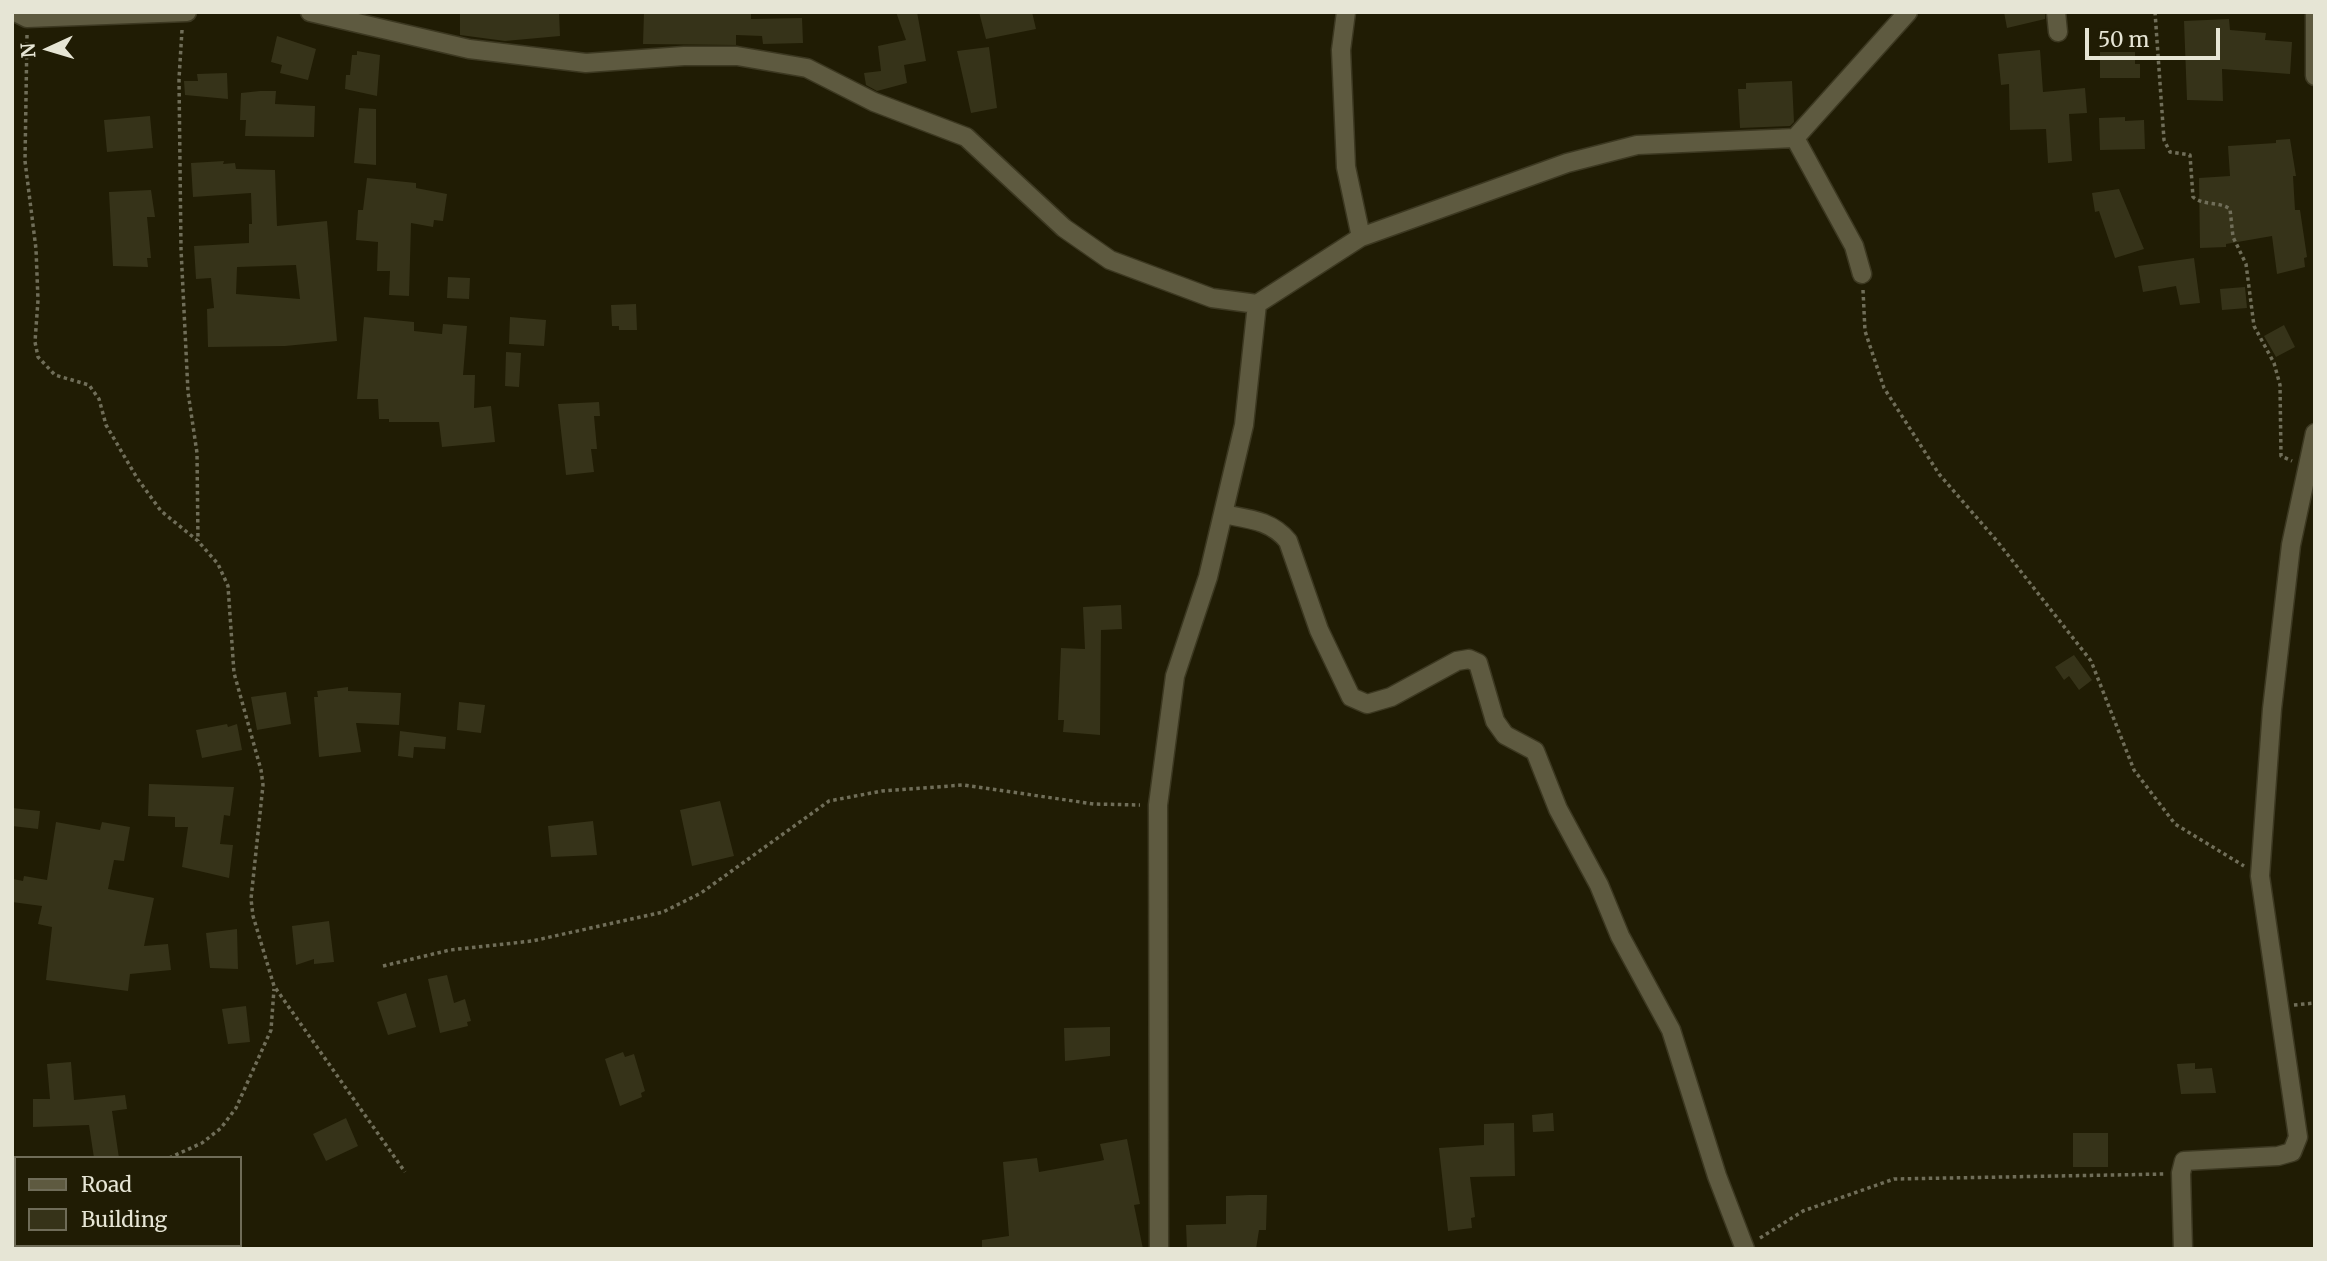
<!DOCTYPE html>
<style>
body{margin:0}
#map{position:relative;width:2327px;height:1261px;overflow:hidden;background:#201c04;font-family:Merriweather,serif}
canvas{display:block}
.frame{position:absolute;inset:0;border:14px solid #e6e5d5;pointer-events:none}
.legend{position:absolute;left:14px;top:1156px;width:228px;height:91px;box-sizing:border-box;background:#201c04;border:2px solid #6f6c58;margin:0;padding:9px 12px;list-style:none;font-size:21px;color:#e6e5d5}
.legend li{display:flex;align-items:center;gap:14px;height:35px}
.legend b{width:35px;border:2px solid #6f6c58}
.north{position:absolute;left:14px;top:14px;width:70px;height:70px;-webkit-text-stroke:5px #201c04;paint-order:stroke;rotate:266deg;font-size:19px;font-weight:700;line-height:28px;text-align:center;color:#e6e5d5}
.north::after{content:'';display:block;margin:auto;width:24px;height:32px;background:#e6e5d5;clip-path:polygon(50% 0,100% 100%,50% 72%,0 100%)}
.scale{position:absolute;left:2085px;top:28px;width:135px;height:32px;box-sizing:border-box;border:4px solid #e6e5d5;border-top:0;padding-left:9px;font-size:21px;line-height:24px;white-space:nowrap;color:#e6e5d5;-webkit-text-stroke:5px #201c04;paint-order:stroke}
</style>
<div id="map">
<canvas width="2327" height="1261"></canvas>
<div class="frame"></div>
<ul class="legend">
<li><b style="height:9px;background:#5e5a40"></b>Road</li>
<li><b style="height:19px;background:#363319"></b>Building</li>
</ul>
<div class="north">N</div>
<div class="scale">50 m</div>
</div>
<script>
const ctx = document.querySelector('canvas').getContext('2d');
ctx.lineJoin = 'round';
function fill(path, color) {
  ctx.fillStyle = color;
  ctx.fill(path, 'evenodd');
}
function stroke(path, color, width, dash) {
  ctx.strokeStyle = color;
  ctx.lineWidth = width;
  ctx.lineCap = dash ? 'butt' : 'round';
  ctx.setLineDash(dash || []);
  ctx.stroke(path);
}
fill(new Path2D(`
 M460,12H559L560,36L505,41L460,35Z
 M644,12H751V19L802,18L803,43L763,44L762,36L736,35V45L643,44Z
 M896,12H917L926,61L904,65L907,83L877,91L866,85L864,73L881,71L878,46L906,40Z
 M979,12H1032L1036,29L986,39Z
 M2004,12H2045V19L2007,28Z
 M2229,19L2230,30L2266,33L2265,40L2292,42L2290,74L2222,69L2223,101L2187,100L2184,21Z
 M277,36L316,49L308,80L280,73L282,65L271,62Z
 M989,47L997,108L971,113L957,51Z
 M2040,50L2043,92L2085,88L2087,113L2069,114L2072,161L2048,163L2046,129L2010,130L2009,84L2001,85L1998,54Z
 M357,51L380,55L377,96L345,89L346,75H350L352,55H357Z
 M2100,52H2135V64H2140V78H2100Z
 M227,73L228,99L185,95L184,81H198L197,74Z
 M1792,81L1794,122L1790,126L1740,128L1738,89H1746V83Z
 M260,91H276L275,104L315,106L314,137L245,136L246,120H240L241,93Z
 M359,108L376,109V165L354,163Z
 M150,116L153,148L107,152L104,120Z
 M2125,117V121L2144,120L2145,149L2100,150L2099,118Z
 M2290,139L2296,176H2293L2295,210H2300L2307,257L2304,258L2305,267L2277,274L2272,236L2226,244V247L2200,248L2199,178L2230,176L2228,146L2276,143V140Z
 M224,161L223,164L235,163L236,169L275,170L277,226L327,221L337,341L285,346L208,347L207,309L214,308L211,278L196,279L194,246L249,243V224H252L251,193L193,197L191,163ZM296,265L300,299L236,294L237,267Z
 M367,178L416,183V188L447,194L443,221L434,220L433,227L411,223L409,296L389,295L390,271H377L378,242L356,240L358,210H363Z
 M2119,189L2144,249L2115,258L2099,211L2095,212L2092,193Z
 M151,190L155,217H147L151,258H147L148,267L113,266L109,192Z
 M2194,258L2200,303L2180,305L2176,286L2143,292L2138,266Z
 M448,277L470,278L469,299L447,298Z
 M2245,287L2247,308L2222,310L2220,289Z
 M636,304L637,330H619V326H612L611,305Z
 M364,317L414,322V331L442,334L443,324L467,326L463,375H475L474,408L491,406L495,442L442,447L439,422H389V419H379L378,399H357Z
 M510,317L546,320L544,346L509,344Z
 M2284,325L2295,347L2276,357L2264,336Z
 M506,352L521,353L519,387L505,386Z
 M599,402L600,416H594L597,449H591L594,472L566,475L558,404Z
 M1121,605L1122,629L1101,630L1100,735L1063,732L1064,720H1058L1061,648L1085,649L1083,607Z
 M2074,655L2092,680L2079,690L2069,676L2064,680L2055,667Z
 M348,687V691L401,693L399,725L356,723L361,752L319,757L314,697H318L317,691Z
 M286,692L291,724L257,730L251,697Z
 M459,702L485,705L481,733L457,730Z
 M227,724L228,727L237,724L242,750L202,758L196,730Z
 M400,731L446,737L445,749L414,747L413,758L398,756Z
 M149,784L234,787L230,816L224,815L220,844L233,845L229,878L182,867L188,827H175V817L148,816Z
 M720,801L734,856L692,866L680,810Z
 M12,808L40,811L38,829L12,826Z
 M593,821L597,855L551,857L548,826Z
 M56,822L100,830L102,822L130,827L124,861L114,860L108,889L154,898L144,946L168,944L171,970L130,974L128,991L46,980L52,927L38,924L42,906L12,902V886L13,879L23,881L24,876L47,880Z
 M329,921L334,962L314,964V959L296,965L292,926Z
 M237,929L238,969L210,968L206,933Z
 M447,975L454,1003L465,999L471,1021L467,1022L468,1026L440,1033L428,979Z
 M406,993L416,1027L388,1035L377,1002Z
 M246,1006L250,1042L228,1044L222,1009Z
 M1110,1027V1056L1065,1061L1064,1028Z
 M623,1052L625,1057L634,1054L645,1091L641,1093L642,1097L620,1106L605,1059Z
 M71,1062L74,1100L125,1095L127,1109L112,1111L119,1158H94L89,1125L33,1127V1099H50L47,1064Z
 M2195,1063V1069L2212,1068L2216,1093L2181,1094L2177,1064Z
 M1553,1113L1554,1131L1533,1132L1532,1115Z
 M346,1118L358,1146L326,1161L313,1134Z
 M1514,1123L1515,1176L1470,1177L1475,1217L1471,1218L1472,1228L1448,1231L1439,1148L1484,1145V1124Z
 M2073,1133H2108V1167H2073Z
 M1127,1139L1140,1204L1134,1205L1143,1249H982V1240L1009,1236L1003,1162L1037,1158L1039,1172L1100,1161L1104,1160L1100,1144Z
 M1249,1195H1267L1266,1230H1259L1256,1249H1187L1186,1225L1226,1224V1196Z`), '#363319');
const minor = new Path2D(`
 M15,12L27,18L187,12
 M310,12L469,49L586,63L684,56H737L807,68L874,102L966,137L1064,228L1110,260L1212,298L1257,304L1361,237L1567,163L1637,145L1795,138L1908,12
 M1346,12L1341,50L1346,167L1361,237
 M2056,12L2058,32
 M2315,15V76
 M1795,138L1854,246L1862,274
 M1223,514C1248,519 1271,520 1288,541L1319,630L1351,697L1367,704L1391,697L1457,661L1469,659L1478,663L1495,721L1505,735L1535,751L1558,809L1599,885L1620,936L1671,1030L1717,1176L1745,1249
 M1159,1249L1158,805L1175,676L1208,577L1244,425L1257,304
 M2183,1249L2181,1173L2184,1161L2278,1156L2292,1152L2298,1137L2260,876L2272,709L2291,545L2315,433`);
stroke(minor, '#3c3821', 21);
stroke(new Path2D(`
 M2155,12L2164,140L2170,152L2190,155L2193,197C2204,206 2218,201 2230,209L2233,237L2246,264L2254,326L2274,363L2280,385L2281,456L2292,461
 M182,30L179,79L181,249L188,392L197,453L198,541
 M27,35L25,161L36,249L38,300L35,342L38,357L55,375L89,385L99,399L106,425L137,478L161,511L198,541L218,564L228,586L234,673L261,770L263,785L251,899L253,916L274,986L405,1172
 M1863,290L1865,331L1884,388L1939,474L1997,541L2091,661L2134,770L2175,824L2244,866
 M383,966L450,950L532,941L663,912L701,893L829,801L882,791L963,785L1094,804L1140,805
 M2294,1005L2315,1003
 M169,1158L202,1143L221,1128L236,1108L271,1030L274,989
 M12,1214L16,1213
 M1760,1238L1803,1211L1894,1179L2166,1174`), '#706e59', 3.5, [3.5, 3.5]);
stroke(minor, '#5e5a40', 18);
</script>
